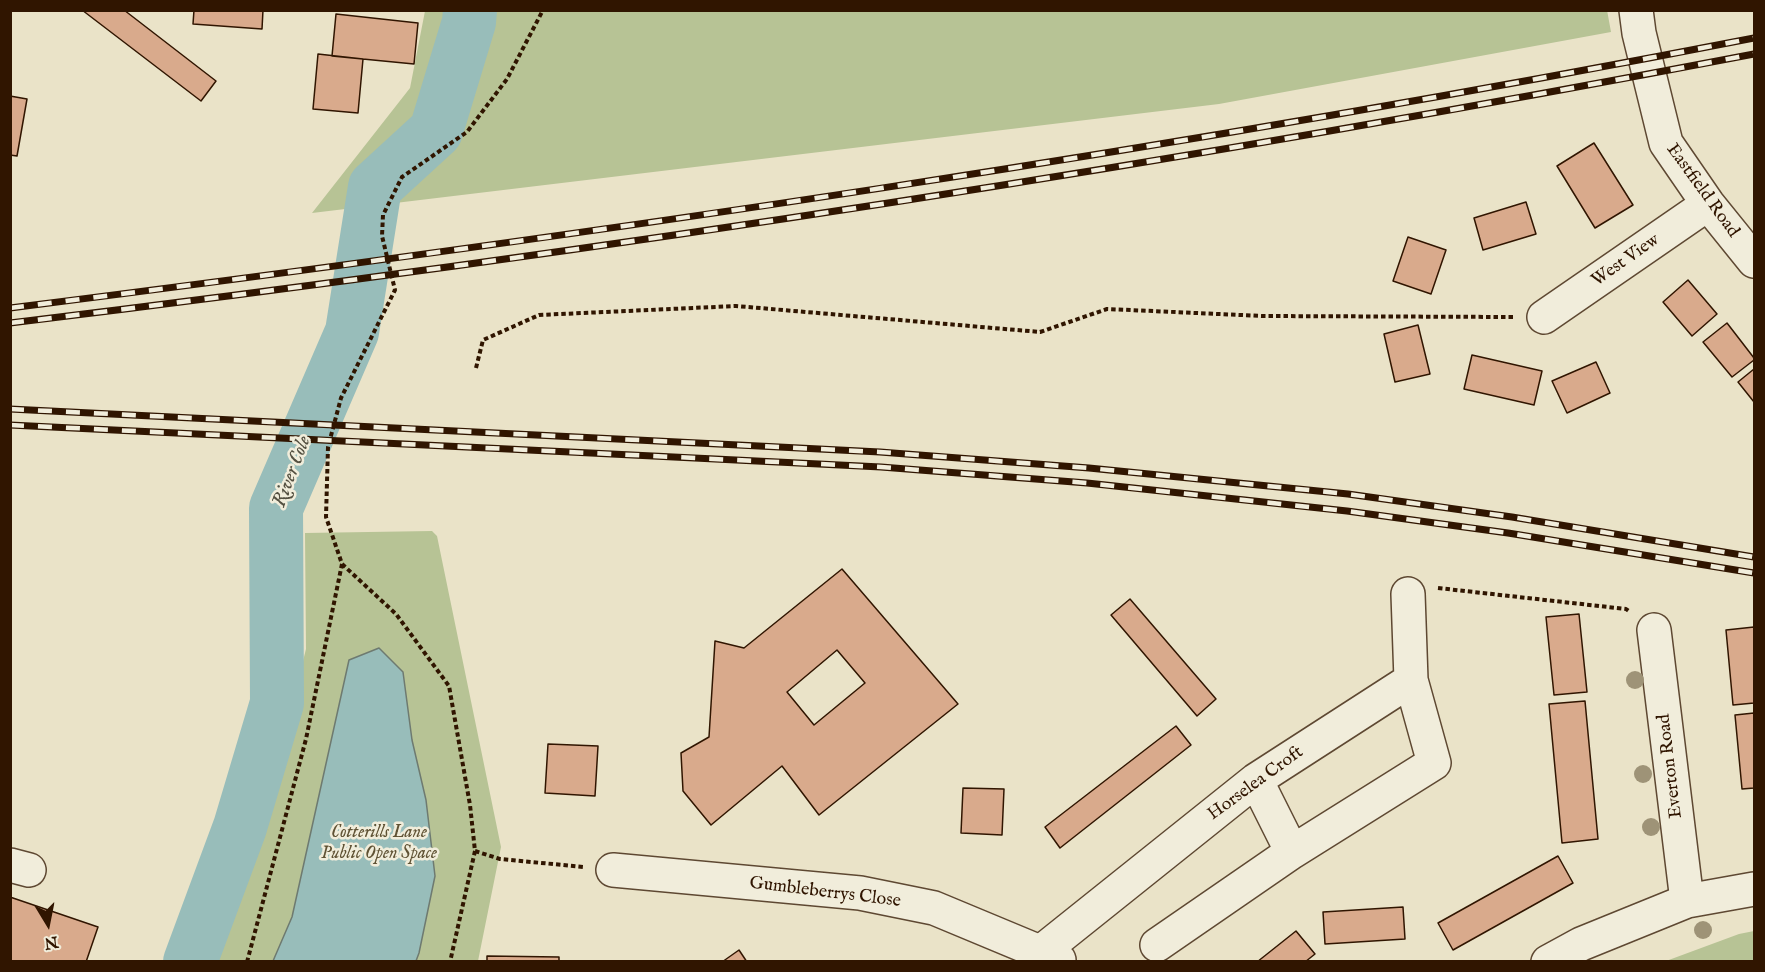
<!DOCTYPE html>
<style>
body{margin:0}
#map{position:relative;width:1765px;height:972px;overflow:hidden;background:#eae3c8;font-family:"IM FELL English",serif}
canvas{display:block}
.frame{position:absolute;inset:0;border:12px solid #301500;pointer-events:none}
.north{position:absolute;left:18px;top:894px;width:60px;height:60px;-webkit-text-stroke:4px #f1eddb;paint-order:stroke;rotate:170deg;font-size:16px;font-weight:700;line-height:24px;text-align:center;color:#301500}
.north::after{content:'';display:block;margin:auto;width:21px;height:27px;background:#301500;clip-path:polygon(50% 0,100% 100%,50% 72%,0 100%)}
</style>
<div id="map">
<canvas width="1765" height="972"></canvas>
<div class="frame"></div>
<div class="north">N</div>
</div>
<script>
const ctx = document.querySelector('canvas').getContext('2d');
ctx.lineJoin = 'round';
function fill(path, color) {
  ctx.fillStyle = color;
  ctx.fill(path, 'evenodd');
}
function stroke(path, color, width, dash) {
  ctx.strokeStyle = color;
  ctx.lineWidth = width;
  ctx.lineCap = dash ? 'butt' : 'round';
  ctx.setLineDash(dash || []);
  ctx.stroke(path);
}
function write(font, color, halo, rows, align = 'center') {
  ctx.font = font + ' "IM FELL English",serif';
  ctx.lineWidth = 5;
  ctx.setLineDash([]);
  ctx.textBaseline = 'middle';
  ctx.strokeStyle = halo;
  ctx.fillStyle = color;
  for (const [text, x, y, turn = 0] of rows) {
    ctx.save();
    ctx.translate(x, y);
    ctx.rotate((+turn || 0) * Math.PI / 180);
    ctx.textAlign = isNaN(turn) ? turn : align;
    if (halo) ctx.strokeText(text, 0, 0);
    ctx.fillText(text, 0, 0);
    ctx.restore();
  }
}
fill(new Path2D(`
 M1607,10L1611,32L1219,104L312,213L410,88L425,11Z
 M432,531L437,536L501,847L478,961L213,962L268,802L306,649L305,533Z
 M1754,931V961H1666L1739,934Z`), '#b7c395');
const water = new Path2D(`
 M379,648L403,672L412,740L426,800L435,876L419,953L416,961H273L292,917L349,660Z`);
fill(water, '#98bdba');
stroke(water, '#6e7a70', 1.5);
stroke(new Path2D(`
 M190,962L240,827L277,703L276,508L352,332L375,187L436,131L469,22L470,10`), '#98bdba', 54);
const building = new Path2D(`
 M82,10H124L216,81L201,101Z
 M194,10H263L262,29L193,24Z
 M336,14L418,23L414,64L332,56Z
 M318,54L363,59L358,113L313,109Z
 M10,96L27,99L17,156L10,155Z
 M1594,143L1633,205L1595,228L1557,166Z
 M1526,202L1536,234L1483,250L1474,218Z
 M1408,237L1446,250L1431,294L1393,281Z
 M1688,280L1717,314L1692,336L1663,302Z
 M1727,323L1754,358V360L1732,377L1703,342Z
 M1418,325L1430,374L1395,382L1384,334Z
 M1472,355L1542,371L1534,405L1464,389Z
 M1596,362L1610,393L1567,413L1552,381Z
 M1754,369V402L1738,382Z
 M842,569L958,704L819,815L782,766L711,825L683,791L681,753L709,737L715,641L744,648ZM837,650L865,683L814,725L787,692Z
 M1130,599L1216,699L1197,716L1111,615Z
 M1579,614L1587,692L1554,695L1546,617Z
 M1754,627V703L1733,705L1726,630Z
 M1585,701L1598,839L1562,843L1549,704Z
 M1754,713V788L1742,789L1735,715Z
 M1176,726L1191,745L1060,848L1045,827Z
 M548,744L598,746L595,796L545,793Z
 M963,788L1004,789L1002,835L961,833Z
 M1558,856L1573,883L1453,950L1438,923Z
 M10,897L98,927L86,962H10Z
 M1403,907L1405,939L1325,944L1323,912Z
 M1296,931L1315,954L1305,962H1257Z
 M739,950L747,962H722Z
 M487,956L559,957V962H487Z`);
fill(building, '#d9aa8c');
stroke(building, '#301500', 1.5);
const minor = new Path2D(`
 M1636,10L1639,33L1666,143L1708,204L1754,261
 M1544,317L1708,204
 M1654,630L1687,901
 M1292,852L1434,763L1411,680
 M10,865L29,870
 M613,870L860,893L934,908L1059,960
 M1157,945L1292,852L1256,780
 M1041,952L1256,780L1411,680L1408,594
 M1548,962L1581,944L1687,901L1754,889`);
stroke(minor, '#5e4832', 36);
stroke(new Path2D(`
 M476,368L483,340L539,315L736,306L1040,332L1107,309L1263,316L1513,317
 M342,564L396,614L449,686L470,805L475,851L450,962
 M1438,588L1626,609L1630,612
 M475,851L500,859L584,867
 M247,962L306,739L342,564L326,517L328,447L341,398L395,290L382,236L383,215L402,177L467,132L507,79L543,10`), '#301500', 4, [4.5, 3]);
stroke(minor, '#f1eddb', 33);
const rail = new Path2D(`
 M10,308C594,235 1177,150 1754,38
 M10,323C595,253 1177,164 1754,54
 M10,409L880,452L1089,468L1348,494L1512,517L1754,557
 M10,425L881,467L1087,483L1347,511L1508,533L1754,573`);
stroke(rail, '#301500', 7);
stroke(rail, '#f1eddb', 4.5, [14]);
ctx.fillStyle = '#9e9377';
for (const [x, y] of [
 [1635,680],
 [1643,774],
 [1651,827],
 [1703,930]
]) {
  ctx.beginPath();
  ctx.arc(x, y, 9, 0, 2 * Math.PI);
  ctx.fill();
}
write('18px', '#301500', '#f1eddb', [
 ["Eastfield Road",1702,191,54],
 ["West View",1626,261,-35],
 ["Everton Road",1671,766,-97],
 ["Horselea Croft",1256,784,-36],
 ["Gumbleberrys Close",825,893,7]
]);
write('italic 18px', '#5f5234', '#f1eddb', [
 ["Cotterills Lane",379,833],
 ["Public Open Space",379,854]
]);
write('italic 20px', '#545041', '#f1eddb', [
 ["River Cole",293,472,-69]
]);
</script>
